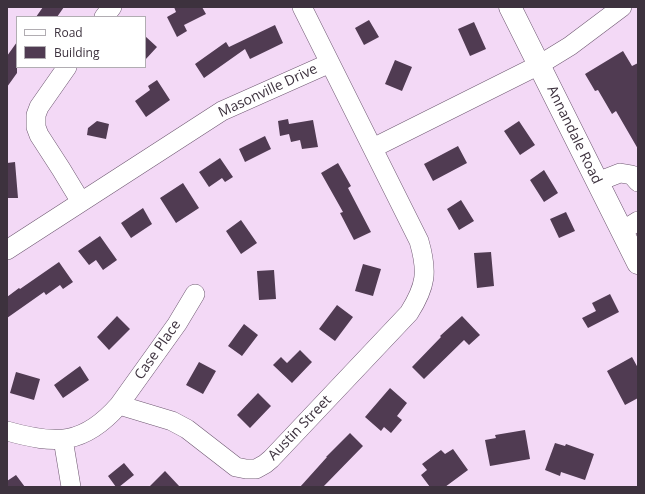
<!DOCTYPE html>
<style>
body{margin:0}
#map{position:relative;width:645px;height:494px;overflow:hidden;background:#f3d9f6;font-family:"Open Sans",sans-serif}
canvas{display:block}
.frame{position:absolute;inset:0;border:8px solid #3d323e;pointer-events:none}
.legend{position:absolute;left:16px;top:16px;width:130px;height:52px;box-sizing:border-box;background:#fff;border:1px solid #b1adb2;margin:0;padding:5px 7px;list-style:none;font-size:12px;color:#3d323e}
.legend li{display:flex;align-items:center;gap:8px;height:20px}
.legend b{width:20px;border:1px solid #b1adb2}
</style>
<div id="map">
<canvas width="645" height="494"></canvas>
<div class="frame"></div>
<ul class="legend">
<li><b style="height:5px;background:#fff"></b>Road</li>
<li><b style="height:11px;background:#503b52"></b>Building</li>
</ul>
</div>
<script>
const ctx = document.querySelector('canvas').getContext('2d');
ctx.lineJoin = 'round';
function fill(path, color) {
  ctx.fillStyle = color;
  ctx.fill(path, 'evenodd');
}
function stroke(path, color, width, dash) {
  ctx.strokeStyle = color;
  ctx.lineWidth = width;
  ctx.lineCap = dash ? 'butt' : 'round';
  ctx.setLineDash(dash || []);
  ctx.stroke(path);
}
function write(font, color, halo, rows, align = 'center') {
  ctx.font = font + ' "Open Sans",sans-serif';
  ctx.lineWidth = 4;
  ctx.setLineDash([]);
  ctx.textBaseline = 'middle';
  ctx.strokeStyle = halo;
  ctx.fillStyle = color;
  for (const [text, x, y, turn = 0] of rows) {
    ctx.save();
    ctx.translate(x, y);
    ctx.rotate((+turn || 0) * Math.PI / 180);
    ctx.textAlign = isNaN(turn) ? turn : align;
    if (halo) ctx.strokeText(text, 0, 0);
    ctx.fillText(text, 0, 0);
    ctx.restore();
  }
}
fill(new Path2D(`
 M43,7H64L57,17H36Z
 M174,7H202L206,14L184,25L187,31L177,37L167,17L176,12Z
 M369,20L379,37L364,45L355,28Z
 M474,22L486,49L470,56L458,29Z
 M275,25L283,43L250,59L245,49L204,78L195,64L226,42L229,47Z
 M145,36L157,47L145,60Z
 M17,42V73L7,87V56Z
 M623,51L632,66L638,63V149L616,111L612,114L598,90L595,91L585,74Z
 M395,60L412,67L402,91L385,84Z
 M157,80L170,100L146,117L135,101L150,90L148,86Z
 M288,119L289,124L313,120L318,147L302,149L300,140L291,142L289,134L280,136L278,121Z
 M97,121L109,124L106,139L87,135L88,128Z
 M519,121L535,145L520,155L504,131Z
 M265,136L271,149L245,162L239,149Z
 M458,146L467,163L433,181L424,164Z
 M220,158L233,177L225,182L222,178L209,187L199,172Z
 M15,162L18,198H7V163Z
 M338,163L351,186L348,188L371,232L354,240L340,213L343,212L321,173Z
 M544,170L558,193L544,202L530,180Z
 M183,183L199,208L176,223L160,198Z
 M461,200L474,221L459,230L447,209Z
 M143,208L152,224L131,238L121,223Z
 M566,212L575,231L559,238L550,219Z
 M241,220L257,243L241,254L226,231Z
 M100,236L117,260L103,270L96,260L89,265L78,251Z
 M491,252L494,286L477,288L474,253Z
 M59,262L73,282L63,289L60,285L46,295L44,292L7,318V297L19,288L20,289Z
 M363,264L381,269L373,296L355,291Z
 M274,270L276,299L259,300L257,271Z
 M610,294L619,312L588,328L582,318L596,311L592,303Z
 M337,305L353,317L335,341L319,329Z
 M117,316L130,329L109,350L97,337Z
 M462,316L480,335L469,345L464,340L424,379L412,367L441,337L440,336Z
 M244,324L258,335L242,356L228,346Z
 M300,350L312,362L292,383L273,365L281,357L287,363Z
 M632,357L638,368V398L625,405L607,371Z
 M199,362L216,371L203,394L186,385Z
 M80,366L89,380L63,398L54,385Z
 M16,372L40,379L34,400L10,393Z
 M390,388L407,403L397,416L402,420L391,433L384,427L381,431L365,417Z
 M258,393L271,406L250,428L237,415Z
 M525,430L530,459L490,466L485,440L496,438L495,435Z
 M350,433L363,446L323,487H300L327,457H326Z
 M555,443L565,446L566,444L594,454L585,480L561,472L560,476L545,470Z
 M453,449L468,470L445,487H430L421,475L427,470L422,464L441,450L445,454Z
 M124,463L134,475L119,487H116L108,476Z
 M165,471L180,487H149Z
 M16,475L25,487H7V481Z`), '#503b52');
const minor = new Path2D(`
 M104,17L112,7
 M67,67L39,107L36,115V127L39,135L61,169L81,202
 M373,148L539,65L570,46L622,7
 M597,182L620,173L632,175L638,182
 M622,231L638,221
 M7,250L222,111L330,63
 M119,405L177,324L195,294
 M7,431C56,445 84,445 119,405L172,421L187,429L236,467L246,469H256L265,464L271,459L409,313C426,286 428,272 419,241L302,7
 M63,439L71,487`);
const major = new Path2D(`
 M510,7L638,263`);
stroke(minor, '#6e5871', 20);
stroke(major, '#6e5871', 23);
stroke(minor, '#fff', 19);
stroke(major, '#fff', 22);
write('14px', '#3d323e', '#fff', [
 ["Masonville Drive",268,91,-25],
 ["Annandale Road",574,135,64],
 ["Case Place",158,350,-55],
 ["Austin Street",300,428,-46]
]);
</script>
